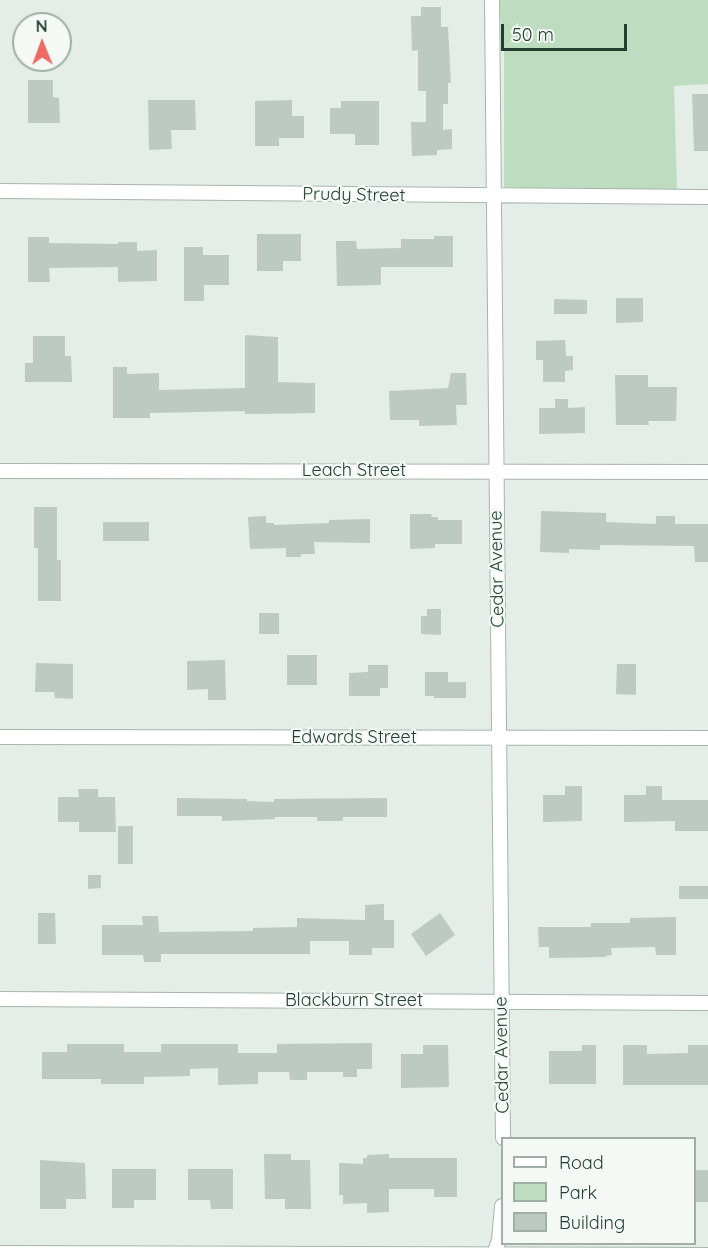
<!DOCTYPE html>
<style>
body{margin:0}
#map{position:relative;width:708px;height:1257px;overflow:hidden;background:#e4ede7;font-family:Quicksand,sans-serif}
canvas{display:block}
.legend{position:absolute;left:501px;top:1137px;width:195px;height:108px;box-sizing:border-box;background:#f4f9f6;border:2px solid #a1aea8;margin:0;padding:8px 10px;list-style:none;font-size:18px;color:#243e32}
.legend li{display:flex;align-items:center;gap:12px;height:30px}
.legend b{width:30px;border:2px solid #a1aea8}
.north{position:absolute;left:12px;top:12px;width:60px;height:60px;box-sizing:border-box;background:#f4f9f6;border:2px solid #a1aea8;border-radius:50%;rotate:359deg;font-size:16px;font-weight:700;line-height:24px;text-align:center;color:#243e32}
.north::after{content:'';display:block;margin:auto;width:21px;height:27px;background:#ed6b62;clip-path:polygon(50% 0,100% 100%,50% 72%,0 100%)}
.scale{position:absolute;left:501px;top:24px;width:126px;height:27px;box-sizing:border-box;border:3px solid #243e32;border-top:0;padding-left:8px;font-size:18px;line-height:21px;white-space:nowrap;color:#243e32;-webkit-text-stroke:4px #f4f9f6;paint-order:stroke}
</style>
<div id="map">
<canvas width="708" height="1257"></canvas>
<ul class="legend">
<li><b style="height:8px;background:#fff"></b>Road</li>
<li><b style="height:16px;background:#beddc0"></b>Park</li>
<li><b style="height:16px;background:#bccac2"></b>Building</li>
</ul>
<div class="north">N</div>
<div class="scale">50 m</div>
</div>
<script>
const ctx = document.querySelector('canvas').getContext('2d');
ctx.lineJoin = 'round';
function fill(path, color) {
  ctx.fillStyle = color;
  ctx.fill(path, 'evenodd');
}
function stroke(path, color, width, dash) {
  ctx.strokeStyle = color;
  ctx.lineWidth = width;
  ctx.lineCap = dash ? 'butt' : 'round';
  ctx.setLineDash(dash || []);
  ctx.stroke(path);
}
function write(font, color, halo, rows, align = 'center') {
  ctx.font = font + ' Quicksand,sans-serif';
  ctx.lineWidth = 4.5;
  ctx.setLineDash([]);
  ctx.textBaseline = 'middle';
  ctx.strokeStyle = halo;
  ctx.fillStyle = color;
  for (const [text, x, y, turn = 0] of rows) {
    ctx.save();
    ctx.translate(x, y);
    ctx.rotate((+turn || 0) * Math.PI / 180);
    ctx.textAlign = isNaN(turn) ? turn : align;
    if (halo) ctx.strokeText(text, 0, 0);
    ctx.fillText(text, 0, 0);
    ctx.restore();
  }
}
fill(new Path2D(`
 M498,0H708V84L674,86L677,191L504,195V43Z`), '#beddc0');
fill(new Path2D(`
 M421,7H441V27H448L451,83H448V104H443V130L452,129V149L437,150V155L412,156L411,122H426V91H418V50L412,51L411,16H421Z
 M28,80H53V97L59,98L60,123H28Z
 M692,94H708V151H694Z
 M148,100H195L196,130H171L172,149L149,150Z
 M292,100V116H304V138H279V146H255V101Z
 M341,101H379V145H355V134H330V108H341Z
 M257,234H301V261H283V271H257Z
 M434,236H453V267H381V285L337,286L336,241H356L357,249L401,248V239H434Z
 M28,237H49V243L118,244V242H137V251L157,250V281L118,282V267L49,268L50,282H28Z
 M184,247H203V255H229V285H204V301H184Z
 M616,298H643V322L616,323Z
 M554,299L587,300V314H554Z
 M245,335L278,337V382L315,383V413L257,414H245V411L150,413V418H113V367H127V374L159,373V390L245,388Z
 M33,336H65V356H71L72,382H25V363H33Z
 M565,340L566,356H573V370L565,371V382H543V360H536V341Z
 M451,373H466L467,405H456L457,425L419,426V420H390L389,391L448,388Z
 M615,375H648V387H677L676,421H648L649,425H616Z
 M555,399H568V408L585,407V433L539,434V408H555Z
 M34,507H57V560H61V601H38V548H34Z
 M541,511L606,513V522L656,524V516H675V524H708V562H695L694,546L600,545V550L569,549V553L540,552Z
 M410,514H431L432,517H438V520H462V544H435V548L410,549Z
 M266,516V523H274V525L329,523V520L370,519V543L314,542L315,554H301V557H286V548L250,549L248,517Z
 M103,522H149V541H103Z
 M427,609H441V635L421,634V616H427Z
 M259,613H279V634H259Z
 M287,655H317V685H287Z
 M225,660L226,700H208V689L187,690V661Z
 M36,663L73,664V699L55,698L54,692H35Z
 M617,664H636V695L616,694Z
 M368,665H388V688H380V696H349V673L368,672Z
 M425,672H448V682H466V698H434V696H425Z
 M565,786H582V821L543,822V795H565Z
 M646,786H662V800H708V831H675V821L624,822V795H646Z
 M78,789H98V797H115L116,832H79V822H58V797H79Z
 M177,798L247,799V801L274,802V799L387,798V817H343V821H317V817H275V819L222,821V816H177Z
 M118,826H133V864H118Z
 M88,875H101V888L88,889Z
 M679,886H708V899H679Z
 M384,904V920H394V948H372V955H349V941H310V954H161V962H144L143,955H102V925H143L142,916H158L159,932L253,931V928L297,927V918L365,920V905Z
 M38,913H55L56,944H38Z
 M440,913L455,935L426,956L411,934Z
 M676,917V955H656L655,947L611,948L612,955L606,956V957L549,958V947H539L538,927H591V923H630V918Z
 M372,1043V1069H357V1077H343V1072H307V1080H290L289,1072H258V1084L218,1085V1068L190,1069V1076L144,1077V1084H101V1079H42V1052H67V1044H124V1052H161V1044H238V1053H277V1044Z
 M423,1045H448L449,1087L401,1088V1054H423Z
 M582,1045H596V1084H549V1051H582Z
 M623,1045H647V1054L688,1053V1045H708V1085H623Z
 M264,1154H291V1160H310L311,1209H285V1199H265Z
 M389,1154V1158H457V1197H434V1189H389V1212L367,1213V1203L343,1204V1195H339V1163L363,1164V1158H367V1155Z
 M40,1160L85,1163L86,1199H66V1209H40Z
 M112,1169H156V1200H134V1208H112Z
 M188,1169H233V1209H211L210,1200H188Z
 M694,1170H708V1202H694Z`), '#bccac2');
const street = new Path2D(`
 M492,0L503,1138
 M0,191L708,197
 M0,471L708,472
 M0,737L708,738
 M0,999L708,1003
 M0,1253L708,1255
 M493,1257L499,1240L502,1206`);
stroke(street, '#a7b5ad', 16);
stroke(street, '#fff', 14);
write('18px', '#243e32', '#f4f9f6', [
 ["Prudy Street",354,195,1],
 ["Leach Street",354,471],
 ["Cedar Avenue",497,569,-91],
 ["Edwards Street",354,738],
 ["Blackburn Street",354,1001],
 ["Cedar Avenue",502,1055,-91]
]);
</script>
